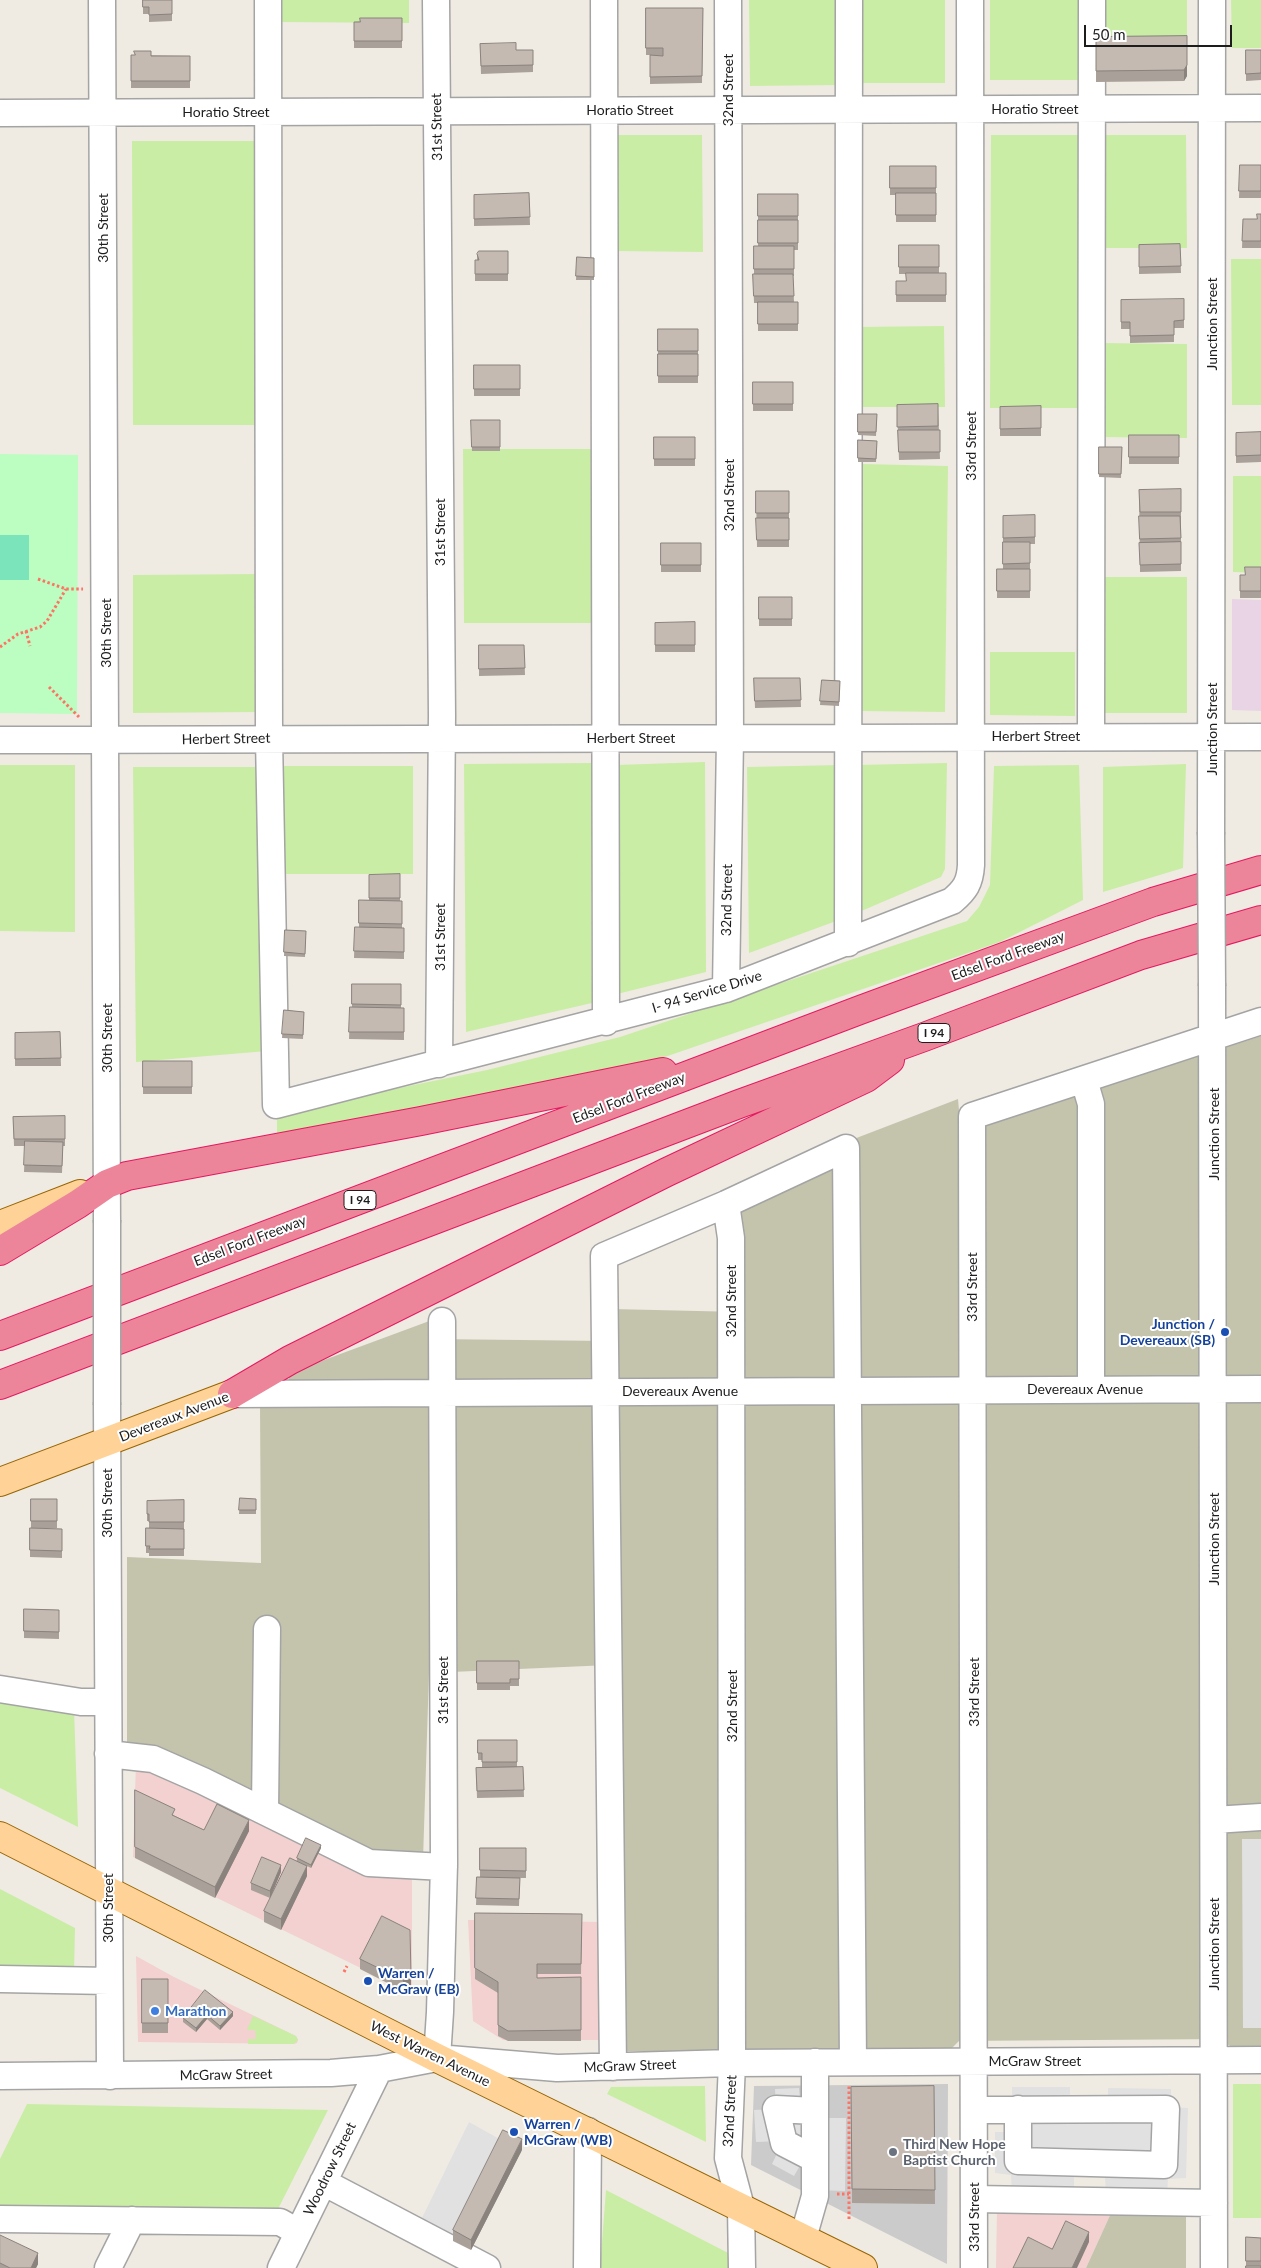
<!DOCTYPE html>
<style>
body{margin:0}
#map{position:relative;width:1261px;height:2268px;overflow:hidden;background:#efebe3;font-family:Lato,sans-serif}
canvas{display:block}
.scale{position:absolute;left:1084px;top:25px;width:148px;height:22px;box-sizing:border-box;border:2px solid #1d1d1d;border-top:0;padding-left:6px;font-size:15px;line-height:18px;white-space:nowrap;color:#1d1d1d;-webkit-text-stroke:4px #fff;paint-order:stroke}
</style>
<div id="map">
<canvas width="1261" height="2268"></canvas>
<div class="scale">50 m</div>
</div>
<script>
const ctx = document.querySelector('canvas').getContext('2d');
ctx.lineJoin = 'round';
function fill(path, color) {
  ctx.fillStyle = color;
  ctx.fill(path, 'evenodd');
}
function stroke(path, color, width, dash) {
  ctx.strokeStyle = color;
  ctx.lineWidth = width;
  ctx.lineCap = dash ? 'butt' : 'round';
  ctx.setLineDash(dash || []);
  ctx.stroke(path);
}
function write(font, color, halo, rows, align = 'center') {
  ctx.font = font + ' Lato,sans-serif';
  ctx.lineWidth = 4;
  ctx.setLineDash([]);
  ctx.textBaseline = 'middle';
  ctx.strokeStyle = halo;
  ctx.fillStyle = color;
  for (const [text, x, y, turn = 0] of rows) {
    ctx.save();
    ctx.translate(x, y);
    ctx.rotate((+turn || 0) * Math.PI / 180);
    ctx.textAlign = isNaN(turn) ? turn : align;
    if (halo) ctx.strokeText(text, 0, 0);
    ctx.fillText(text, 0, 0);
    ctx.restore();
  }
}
fill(new Path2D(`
 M136,1762L412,1872V1993L133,1857Z
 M468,1920L604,1922L606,2040H503L473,2021Z
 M136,1956L174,1977L296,2036L298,2040L297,2043L294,2044L138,2042Z
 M997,2210L1112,2211L1086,2268H996Z`), '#f2d1d0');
fill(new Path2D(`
 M1232,599L1261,600V711L1232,710Z`), '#e9d4e5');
fill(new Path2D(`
 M948,2084L947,2264L751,2165L754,2086Z`), '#cbcbcb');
fill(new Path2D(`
 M1261,1036V2047H1232L1227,2044L1225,2039L959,2041L951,2049L897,2051H615L609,1665L429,1673L423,1860L371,1858L127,1746V1557L261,1563L260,1405L289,1404V1373L432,1320V1339L609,1341L612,1309L740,1312L734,1185L958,1099L961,1132Z
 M1112,2211L1186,2212V2268H1086Z`), '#c4c4ad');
fill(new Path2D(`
 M276,0H409V23L276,22Z
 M749,0H838L839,85L750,86Z
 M855,0H945V83H855Z
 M990,0H1078V80H990Z
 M1096,0H1187V46L1096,47Z
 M1231,0H1261V48H1232Z
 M611,135H702L703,252L615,251Z
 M991,135H1078L1077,408H990Z
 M1098,135H1186L1187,248H1099Z
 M132,141H260V425H133Z
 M1231,259H1261V405H1232Z
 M944,326L945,407H857L856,327Z
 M1099,343L1187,344V438L1099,437Z
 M463,449H592L593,623H464Z
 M862,464L948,466L945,712L859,711Z
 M1233,476H1261V573L1233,572Z
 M261,574L259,712L133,713V575Z
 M1098,577H1187V713H1098Z
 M990,652H1075V716L990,715Z
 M705,762L706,972L613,995L616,765Z
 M593,763L591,901L592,1003L466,1032L464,764Z
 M947,763L945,869L941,877L859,912L857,765Z
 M1186,764L1183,868L1103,892V767Z
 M0,765H75V932L0,931Z
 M841,765L839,920L749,953L747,767Z
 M1079,765L1083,900L1000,942L653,1061L489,1097L277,1133V1113L487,1070L620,1037L967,921L979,907L990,885L994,766Z
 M276,766H413V874H276Z
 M133,767H263L267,1051L136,1062Z
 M0,1695L74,1708L78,1827L0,1788Z
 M0,1889L75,1928L74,1973L0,1974Z
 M253,2016L296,2036L298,2040L294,2044H248V2039H256L255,2030H247Z
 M1233,2084H1261V2218H1233Z
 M705,2086L706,2142L607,2094L611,2087Z
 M27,2104L328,2110L277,2211L0,2210V2159Z
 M606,2190L734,2256V2268H600Z`), '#c9eda5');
fill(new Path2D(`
 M0,454L78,455L77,714L0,713Z`), '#bcfdc1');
fill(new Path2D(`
 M0,535H29V580H0Z`), '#7be4bb');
fill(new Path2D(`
 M1242,1839H1261V2028H1243Z
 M1012,2087H1070V2109L1108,2104V2088L1171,2089V2107L1188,2108L1186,2178L1168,2179L1167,2196L1106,2193L1105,2178L1077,2174L1074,2176V2192H1012L1011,2175L995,2173V2132H1017L1012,2109Z
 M799,2088L801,2111L815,2118H846L845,2191L815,2190L806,2155L794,2176L772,2164L783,2141L756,2142L754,2110L776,2109L775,2089Z
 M469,2122L503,2141L453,2240L420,2222Z`), '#e1e1e1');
const minor = new Path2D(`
 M102,0L107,1220
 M268,0L269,738L276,1105L726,989L952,901C965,890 970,883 971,865L970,0
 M436,0L442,715L439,1064
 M604,0L606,1022
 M0,113L1261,108
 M1091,736L1092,0
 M0,740L1261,737
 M1211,832L1212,0
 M848,943L849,0
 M1212,986L1214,2268
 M726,989L730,738L728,0
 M1084,1080L1091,1104V1389
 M726,1204L731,1238L732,2063L728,2158L741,2207L742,2268
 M232,1394L1261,1389
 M107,1405L110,2076
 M0,1689L81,1702H108
 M108,1754L153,1759L203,1781L369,1863L444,1867
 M265,1811L267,1629
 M1214,1820L1261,1817
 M0,1979L109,1981
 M437,2058L440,2012L444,1864L442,1321
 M613,2067L604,1256L726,1204L846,1148L853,2062
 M0,2076L331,2073L379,2069L437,2058L557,2068L732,2063L1261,2060
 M974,2110L1166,2109L1164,2165L1018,2161V2109
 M815,2159L784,2143L776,2109L815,2111
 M323,2182L487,2268
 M974,2199L1214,2203
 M0,2219L280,2222L298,2232
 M803,2238L815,2196V2062
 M108,2268L132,2220
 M281,2268L379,2069
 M587,2268L588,2131
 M974,2268L972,1116L1261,1021`);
const major = new Path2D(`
 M0,1225L80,1194
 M0,1482L232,1394
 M0,1836L437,2058L863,2268`);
const highway = new Path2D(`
 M0,1251L78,1204L107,1184L127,1176L421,1121L663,1072
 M0,1336L860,1010L1153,902L1261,870
 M0,1385L739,1104L924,1037L1141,955L1261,920
 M232,1394L290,1360L667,1172L866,1078L890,1060`);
stroke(minor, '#a4a4a4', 29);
stroke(major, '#976400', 30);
stroke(highway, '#e51860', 30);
stroke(new Path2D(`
 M38,579L66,589H83
 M26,631L30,646
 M0,647L18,634L40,627L47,621L66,589
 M49,687L79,717
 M344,1972L347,1966
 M837,2194H849
 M849,2219V2084`), '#ff7364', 3, [2.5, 2.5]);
stroke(minor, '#fff', 26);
stroke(major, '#ffd298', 28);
stroke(highway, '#ec8599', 28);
const minorBridge = new Path2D(`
 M1211,832L1212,986
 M107,1405V1220`);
stroke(minorBridge, '#a4a4a4', 29, []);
stroke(minorBridge, '#fff', 26);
fill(new Path2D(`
 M143,0H172V21L149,22V14H143Z
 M646,8H703L702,83L650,84V55H663H646Z
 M402,18V48H354V22Z
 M1187,36V76L1184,81L1096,82V37Z
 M480,44L516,50H533V72L481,74Z
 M1246,50H1261V80L1246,81Z
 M131,55L190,56V88H131Z
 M1240,165H1261V198H1239Z
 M890,166H936V222H896V195H890Z
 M529,193L530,225L474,226V195Z
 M758,194H798V250H794V276H793L794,302H798V331H758V303H754L753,274H754V246H758Z
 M1261,214V248H1242L1243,219H1257Z
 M1180,244L1181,273L1139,274V245Z
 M899,245H939V273H946V302H896V281H906V274H899Z
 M508,251V281H475V260H477V254Z
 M577,257L594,258V280H576Z
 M1121,300L1184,320V328H1174V342L1130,343V329H1121Z
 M658,329H698V383H658Z
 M474,365H520V396H474Z
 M753,382H793V411H753Z
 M938,404L940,459L899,460L897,405Z
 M1041,406V436H1000V407Z
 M858,414H877L876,436L858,435Z
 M471,420H500V451H472Z
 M1261,432V462L1236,463V433Z
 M1129,435H1179V464H1129Z
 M654,437H695V466H654Z
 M858,440L877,441L876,462H858Z
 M1099,447H1122L1121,478L1099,477Z
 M1181,489V571L1140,572L1139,490Z
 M756,491H789V547H757Z
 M1035,515V544H1030V598H997V569H1003V516Z
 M661,543H701V572H661Z
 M1261,567V598H1240V575H1245Z
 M759,597H792V626H759Z
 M695,622V652H655V623Z
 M479,645H524L525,675L479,676Z
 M754,678H800L801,707L755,708Z
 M822,680L840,681L839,706L820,705Z
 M400,874V901H402V928H404V959L354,958L355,927L359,928V900H369V875Z
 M285,930L306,931L305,957L284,956Z
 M352,984H401V1008H404V1040L349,1039L350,1007H352Z
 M284,1010L304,1012L303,1039L282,1038Z
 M60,1032L61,1066H15V1033Z
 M143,1061H192V1094H143Z
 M65,1116V1146H63L62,1173L24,1172L25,1146H14L13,1117Z
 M240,1498L256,1499V1514H239Z
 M31,1499H57V1528H31Z
 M184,1500V1556H149V1553H146V1528H149V1521H147V1501Z
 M30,1528L62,1529V1558L30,1557Z
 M24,1609L59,1610V1639L24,1638Z
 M477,1661H519V1686H510V1690H477Z
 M478,1740H517V1767H523L524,1797L477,1798L476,1768H482V1760H478Z
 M135,1790L175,1816L204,1830L249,1831L215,1898L135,1858Z
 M321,1848L311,1868L307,1866V1876L281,1930L264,1922V1911L297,1860V1858Z
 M480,1848H526V1878H501H520L519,1906L476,1905L477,1877H480Z
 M281,1872L270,1898L251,1890V1883Z
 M475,1913L582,1914L581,1974H537V1978L581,1977V2041H508L498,2036V1993L475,1979Z
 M382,1916L411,1986L403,1991L360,1969V1959Z
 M142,1979H168V2033H142Z
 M233,2012V2016L220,2030L207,2019L196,2032L183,2022V2018Z
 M934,2086L935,2204L852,2203L851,2087Z
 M522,2150L471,2250L453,2241V2230Z
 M0,2235L38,2264L36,2268H0Z
 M1246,2237L1261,2238V2268H1246Z`), '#a9a099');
fill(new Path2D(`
 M1187,65V76L1184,81V70Z
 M249,1820V1831L215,1898V1887Z
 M321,1845V1848L311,1868V1865Z
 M281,1865V1872L270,1898V1891Z
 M307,1866V1876L281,1930V1919Z
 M411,1976V1986L403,1991V1980Z
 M233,2012V2016L220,2030V2026Z
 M207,2015V2019L196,2032V2028Z
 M522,2139V2150L471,2250V2240Z
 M1089,2232V2242L1077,2268H1072Z
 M38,2253V2264L36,2268H31Z`), '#89827d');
const building = new Path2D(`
 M143,0H172V14L149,15V7H143Z
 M646,8H703L702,76L650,77V55L663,56V48H646Z
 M360,18H402V41H354V22H360Z
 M1187,36V65L1184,70L1096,71V37Z
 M516,43V50H533V65L481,66L480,44Z
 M1246,50H1261V73L1246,74Z
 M134,51H151V56H190V81H131V55H135Z
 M1240,165H1261V191H1239Z
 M890,166H936V188H890Z
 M529,193L530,217L474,219V195Z
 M896,193H936V215H896Z
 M758,194H798V216H758Z
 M1257,214H1261V241H1242L1243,219H1257Z
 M758,220H798V243H758Z
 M1180,244L1181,266L1139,267V245Z
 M899,245H939V267H899Z
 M754,246H794V269H754Z
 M479,251H508V274H475V260H479L477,254Z
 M577,257L594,258V277L576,276Z
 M906,273H946V295H896V281H906Z
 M753,274H793L794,296H754Z
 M1184,299V320L1174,321V335L1130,336V322H1121V300Z
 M758,302H798V324H758Z
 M658,329H698V351H658Z
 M658,354H698V376H658Z
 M474,365H520V389H474Z
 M753,382H793V404H753Z
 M938,404V426L897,427V405Z
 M1041,406V428L1000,429V407Z
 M858,414H877L876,432H858Z
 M471,420H500V447H472Z
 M898,430H940V452H899Z
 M1261,432V455L1236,456V433Z
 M1129,435H1179V457H1129Z
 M654,437H695V459H654Z
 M858,440L877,441L876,459L858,458Z
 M1099,447H1122L1121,474H1099Z
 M1181,489V512H1140L1139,490Z
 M756,491H789V513H756Z
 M1035,515V537L1003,538V516Z
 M1139,516H1180L1181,538L1140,539Z
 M756,518H789V540H757Z
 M1003,542H1030V563L1003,564Z
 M1181,542V564L1140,565L1139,543Z
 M661,543H701V565H661Z
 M1245,567H1261V591H1240V575H1245Z
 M997,569H1030V591H997Z
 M759,597H792V619H759Z
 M695,622V645H655V623Z
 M479,645H524L525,668L479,669Z
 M754,678H800L801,700L755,701Z
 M822,680L840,681L839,702L820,701Z
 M400,874V898H369V875Z
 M359,900L402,901V924L359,923Z
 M355,927L404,928V952L354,951Z
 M285,930L306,931L305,954L284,952Z
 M352,984H401V1005L352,1004Z
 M350,1007L404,1008V1032H349Z
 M284,1010L304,1012L303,1035L282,1034Z
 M60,1032L61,1058L15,1059V1033Z
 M143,1061H192V1087H143Z
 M65,1116V1139H14L13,1117Z
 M25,1141L63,1142L62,1166L24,1165Z
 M240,1498L256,1499V1510H239Z
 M31,1499H57V1521H31Z
 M184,1500V1522H149V1514H147V1501Z
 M30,1528L62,1529V1551L30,1550Z
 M146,1528L184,1529V1549H149L150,1546H146Z
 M24,1609L59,1610V1632L24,1631Z
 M477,1661H519V1679H510V1683H477Z
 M478,1740H517V1762H482V1753H478Z
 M523,1767L524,1790L477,1791L476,1768Z
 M135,1790L175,1809L172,1815L204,1830L217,1804L249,1820L215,1887L135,1847Z
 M306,1838L321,1845L311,1865L297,1858Z
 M480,1848H526V1871L480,1870Z
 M262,1857L281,1865L270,1891L251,1883Z
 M290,1858L307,1866L281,1919L264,1911Z
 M477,1877L520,1878L519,1899L476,1898Z
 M475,1913L582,1914L581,1964H537V1978L581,1977V2030L508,2031L498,2025V1982L475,1968Z
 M382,1916L410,1930L411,1976L403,1980L360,1959Z
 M142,1979H168V2023H142Z
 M205,1990L233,2012L220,2026L207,2015L196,2028L183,2018Z
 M934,2086L935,2190L852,2189L851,2087Z
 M503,2130L522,2139L471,2240L453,2230Z
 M1066,2221L1089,2232L1072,2268H1013L1028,2237L1052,2249Z
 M0,2235L38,2253L31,2268H10L0,2263Z
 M1246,2237L1261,2238V2261H1246Z
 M1246,2266H1261V2268H1246Z`);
fill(building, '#c4bab2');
stroke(building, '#89827d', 1);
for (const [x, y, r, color] of [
 [1225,1332,5,"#1a4fb4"],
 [368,1981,5,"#1a4fb4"],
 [155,2011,5,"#3f7fe0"],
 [514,2132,5,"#1a4fb4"],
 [893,2152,5,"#6b7280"]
]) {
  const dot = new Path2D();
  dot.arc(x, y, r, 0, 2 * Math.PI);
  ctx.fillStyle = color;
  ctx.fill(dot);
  stroke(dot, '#fff', 2);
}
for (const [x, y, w] of [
 [934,1033,32],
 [360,1200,32]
]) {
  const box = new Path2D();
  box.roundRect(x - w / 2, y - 9.5, w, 19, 4);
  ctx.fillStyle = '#fff';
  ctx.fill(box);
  stroke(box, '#1d1d1d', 1);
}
write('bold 12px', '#1d1d1d', null, [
 ["I 94",934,1033],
 ["I 94",360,1200]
]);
write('14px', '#1d1d1d', '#fff', [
 ["32nd Street",728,90,-90],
 ["Horatio Street",1035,109],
 ["Horatio Street",630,110],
 ["Horatio Street",226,112],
 ["31st Street",437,127,-91],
 ["30th Street",103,228,-90],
 ["Junction Street",1212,324,-90],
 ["33rd Street",971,446,-90],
 ["32nd Street",729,495,-90],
 ["31st Street",440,532,-90],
 ["30th Street",106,633,-90],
 ["Junction Street",1212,729,-90],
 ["Herbert Street",1036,736],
 ["Herbert Street",631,738],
 ["Herbert Street",226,739,-1],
 ["32nd Street",727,900,-89],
 ["31st Street",440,937,-90],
 ["Edsel Ford Freeway",1008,956,-20],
 ["I- 94 Service Drive",707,992,-17],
 ["30th Street",107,1038,-90],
 ["Edsel Ford Freeway",629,1098,-21],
 ["Junction Street",1214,1134,-90],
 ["Edsel Ford Freeway",250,1241,-21],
 ["33rd Street",972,1287,-90],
 ["32nd Street",731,1301,-90],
 ["Devereaux Avenue",1085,1389],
 ["Devereaux Avenue",680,1391],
 ["Devereaux Avenue",174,1417,-21],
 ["30th Street",107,1503,-90],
 ["Junction Street",1214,1539,-90],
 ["31st Street",443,1690,-90],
 ["33rd Street",974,1692,-90],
 ["32nd Street",732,1706,-90],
 ["30th Street",108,1908,-90],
 ["Junction Street",1214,1944,-90],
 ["West Warren Avenue",430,2054,26],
 ["McGraw Street",1035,2061],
 ["McGraw Street",630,2066,-2],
 ["McGraw Street",226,2075,-1],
 ["32nd Street",730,2111,-87],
 ["Woodrow Street",330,2169,-64],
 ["33rd Street",974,2217,-90]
]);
write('bold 14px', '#164399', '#fff', [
 ["Junction /",1215,1324,"right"],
 ["Devereaux (SB)",1215,1340,"right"],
 ["Warren /",378,1973],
 ["McGraw (EB)",378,1989],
 ["Warren /",524,2124],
 ["McGraw (WB)",524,2140]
], 'left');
write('bold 14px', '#366cbe', '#fff', [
 ["Marathon",165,2011]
], 'left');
write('bold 14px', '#5b616d', '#fff', [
 ["Third New Hope",903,2144],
 ["Baptist Church",903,2160]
], 'left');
</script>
